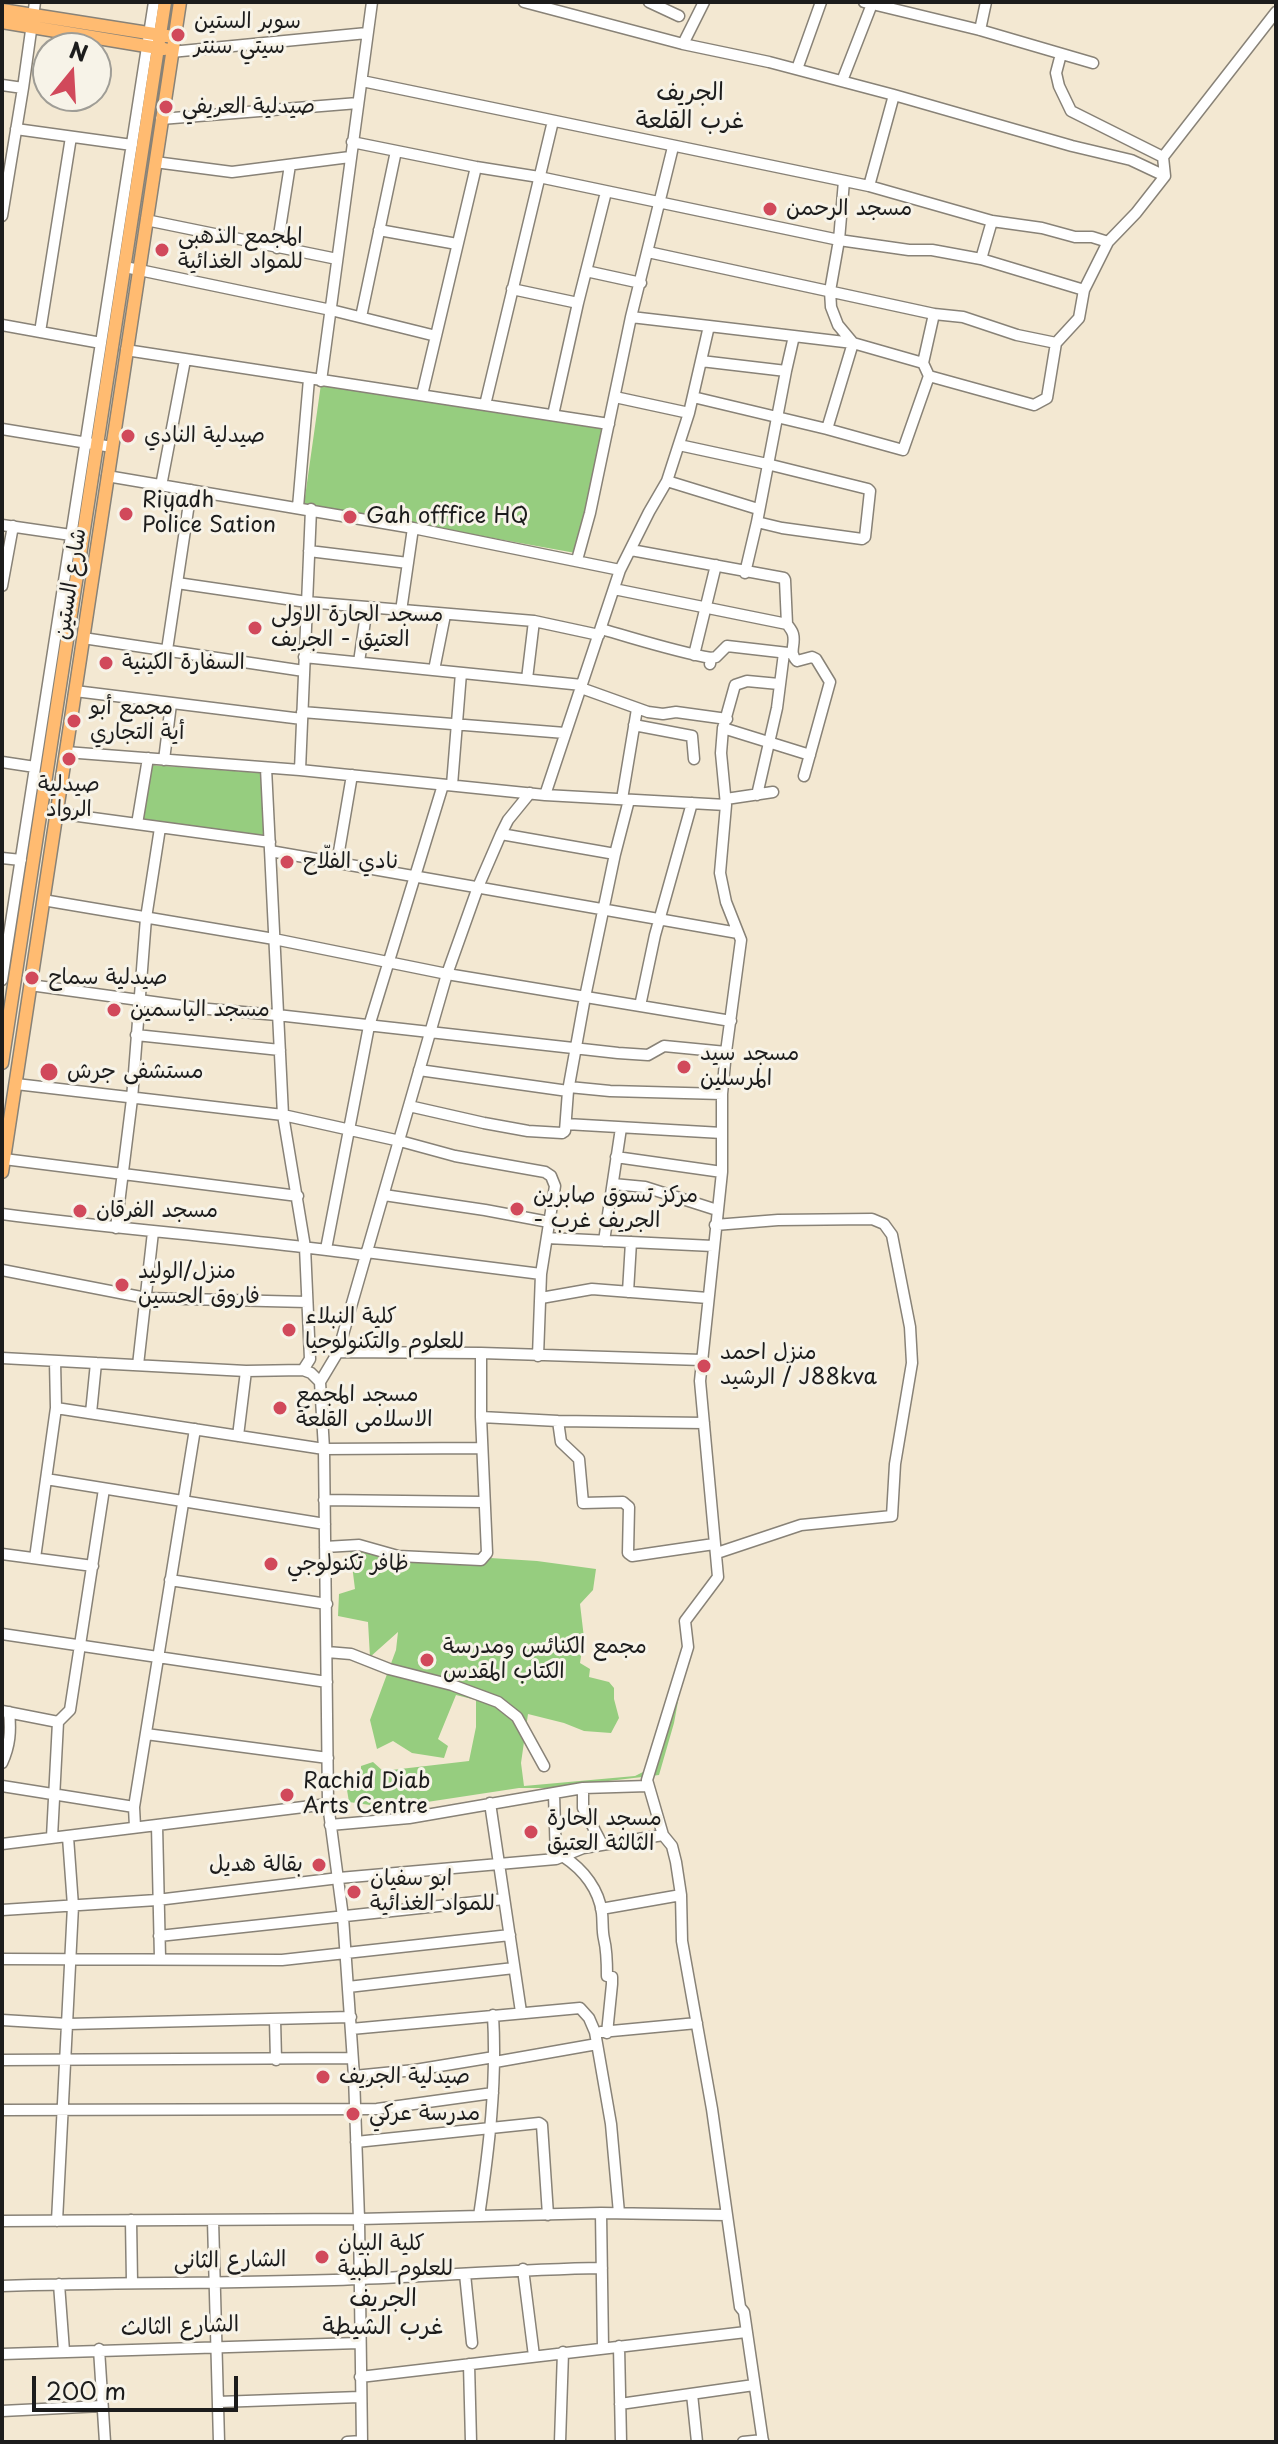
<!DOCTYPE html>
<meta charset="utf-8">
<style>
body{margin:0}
#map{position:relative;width:1278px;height:2444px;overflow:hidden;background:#f3e8d2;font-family:"Playpen Sans",sans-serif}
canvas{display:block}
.frame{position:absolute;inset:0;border:4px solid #1c1c1c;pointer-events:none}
.north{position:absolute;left:32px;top:32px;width:80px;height:80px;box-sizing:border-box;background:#f7f3e8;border:2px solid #9f9d96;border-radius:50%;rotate:18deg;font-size:22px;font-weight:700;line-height:32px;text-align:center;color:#1c1c1c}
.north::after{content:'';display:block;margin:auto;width:28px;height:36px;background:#d1495b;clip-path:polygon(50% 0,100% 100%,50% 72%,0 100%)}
.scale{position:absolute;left:32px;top:2376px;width:206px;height:36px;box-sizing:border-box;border:4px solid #1c1c1c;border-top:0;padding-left:10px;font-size:24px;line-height:28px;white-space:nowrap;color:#1c1c1c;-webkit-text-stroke:6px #f7f3e8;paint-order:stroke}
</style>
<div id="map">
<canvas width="1278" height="2444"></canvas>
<div class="frame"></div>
<div class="north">N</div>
<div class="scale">200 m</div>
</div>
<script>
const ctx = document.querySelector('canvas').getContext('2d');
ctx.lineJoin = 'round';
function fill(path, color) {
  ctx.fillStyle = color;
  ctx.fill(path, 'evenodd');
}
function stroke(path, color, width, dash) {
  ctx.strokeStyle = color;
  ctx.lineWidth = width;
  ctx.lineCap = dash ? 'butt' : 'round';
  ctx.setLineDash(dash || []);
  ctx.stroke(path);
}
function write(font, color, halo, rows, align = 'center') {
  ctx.font = font + ' "Playpen Sans","Playpen Sans Arabic",sans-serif';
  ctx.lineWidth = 6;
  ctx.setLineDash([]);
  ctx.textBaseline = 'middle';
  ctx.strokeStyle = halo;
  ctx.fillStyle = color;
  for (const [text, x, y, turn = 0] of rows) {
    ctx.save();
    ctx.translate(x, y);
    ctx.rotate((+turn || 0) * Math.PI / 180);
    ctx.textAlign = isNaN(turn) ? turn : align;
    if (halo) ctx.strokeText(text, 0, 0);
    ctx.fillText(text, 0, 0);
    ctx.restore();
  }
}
fill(new Path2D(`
 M321,384L609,429L581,554L304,504Z
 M151,765L262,773L265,840L142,820Z
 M350,1549L537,1561L596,1569L593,1590L580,1604L584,1638L580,1663L590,1669L589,1677L609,1682L614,1688V1699L619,1718L611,1733L584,1731L564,1723L528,1714L521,1763L524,1786L635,1776L645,1771L681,1685L674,1723L659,1775L549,1788H519L427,1802L370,1805L349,1802L347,1790L356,1788L361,1783V1766L373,1762L383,1771L469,1761L476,1727V1700L456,1695L438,1739L448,1746L444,1758L412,1753L393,1741L377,1749L370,1720L396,1650L398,1632L370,1657L368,1622L338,1616L339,1594L355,1589Z`), '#96cd7f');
const minor = new Path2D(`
 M524,2L683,44L769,62L894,95L1072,146L1131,160L1165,176L1163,157L1276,12
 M649,2L679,16
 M864,2L980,30L1093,63
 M980,30L986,2
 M683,44L704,2
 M171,52L367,33
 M1061,54L1056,73L1059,86L1071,111L1163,157
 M797,69L821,2
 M362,81L869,186L992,221L1042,228L1075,237H1092L1108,242L1136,213L1165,176
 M842,81L872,4
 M2,85L23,88L2,216
 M23,88L35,2
 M161,119L358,103
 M16,129L132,145
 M352,142L476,167L539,177L839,240L909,250H932L981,259L1084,290
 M155,162L232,172L350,157
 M869,186L894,95
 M146,220L337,259
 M379,230L457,244
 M277,248L290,165
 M648,252L934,314L963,317L1017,335L1056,343L1079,318L1084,290L1108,242
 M981,259L992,221
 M125,267L331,310L436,336
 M586,271L641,283
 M512,289L578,303
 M361,317L396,151
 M2,325L101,343
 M709,326L853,343L923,363
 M40,332L71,137
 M126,350L609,424
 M701,361L786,371L757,522L745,573
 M786,371L794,336
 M929,376L1034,405L1047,398L1056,343
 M321,381L372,2
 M422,395L476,167
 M615,397L689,413
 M693,397L827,429L853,343L838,325L831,307L830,291L839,240L844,181
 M485,405L553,121
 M553,415L578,303L606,192
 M2,429L112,447
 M827,429L903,450L929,376L923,363L934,314
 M679,445L767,464L868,489L870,491L865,537L862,539L782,528L757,522
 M107,476L413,528L620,570
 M667,481L758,509
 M161,486L185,360
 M298,507L309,379
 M2,525L71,535
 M309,551L408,563
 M577,560L590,513L631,317L673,147
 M177,583L307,602L534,621L599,635
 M2,586L13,526
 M614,589L787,624L785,580L784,578L631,550
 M401,611L413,528
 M787,624C789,627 792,630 793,634C796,645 788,652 797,661L812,657L816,659L830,682L804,776
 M601,629C637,639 673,651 711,658L710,664
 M83,638L304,671
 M167,650L191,490
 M694,655L716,565
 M304,657L582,685
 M711,658L716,657L727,646L788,653
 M359,662L367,607
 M434,670L445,615
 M527,679L534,621
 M581,688L648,712L663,714L676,712L727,719
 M75,691L302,719
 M302,712L565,733
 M634,725L692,736L694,759
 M723,728L810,755
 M66,752L300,770L545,795L726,805
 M164,760L171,704
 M2,762L35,767
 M266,768L283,1115L305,1247L310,1359L303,1370
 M300,770L311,509
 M452,785L461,673
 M545,795L620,570L649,512L667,481L689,413L709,326L631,317
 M757,795L777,708L784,653
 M622,799L637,709
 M726,799L773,792
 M56,813L270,842
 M137,824L148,758
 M501,834L615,854
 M270,851L738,933
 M2,858L21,860
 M337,863L352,775
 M43,900L274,939L447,974L731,1021
 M2,980L154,2
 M30,985L197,1008L277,1015L618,1053L648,1055L664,1046L726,1052
 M640,1006L655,935L692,803
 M136,1035L280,1050
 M419,1070L568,1091
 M16,1084L283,1115L400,1141L455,1156L545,1172L551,1176L555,1186L541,1274L538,1356
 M569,1087L610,1091L722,1094
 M409,1106L484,1123L528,1131L562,1133L565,1131L568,1091L585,997L615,854L629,800
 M566,1124L722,1133
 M616,1157L722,1172
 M4,1159L298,1196
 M613,1184L645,1187L717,1210
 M384,1195L485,1210L549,1222
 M2,1214C123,1230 244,1238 365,1255
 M715,1225L778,1220L872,1219L884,1224L892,1235L910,1327L912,1363L895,1464L892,1516L801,1525L717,1553
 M116,1228L132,1099L146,918L160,828
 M547,1238L713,1246
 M604,1241L621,1128
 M326,1249L369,1026L443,785
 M366,1252L541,1274
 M2,1270L146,1298L307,1302
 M628,1292L631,1242
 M541,1298L592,1289L708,1298
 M338,1352L481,1353L702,1360
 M2,1358L246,1371L303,1370L311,1373L320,1382L324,1449L328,1804L343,1917L354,2076L359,2219L362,2442
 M138,1365L153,1232
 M320,1382L338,1352L447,974L478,887L501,834L508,820L530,793
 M56,1408L324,1449L482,1448
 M91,1413L96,1363
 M481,1417L558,1421L704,1423
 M558,1421L561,1442L579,1459L583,1503L623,1502L629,1507L628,1553L632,1556L714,1544
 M238,1436L246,1371
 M46,1479L325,1524
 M324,1500L483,1502
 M325,1547L359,1545L398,1556L481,1560L487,1553L481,1417V1353
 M2,1554L93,1566
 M35,1558L56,1408L55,1361
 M170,1580L327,1604
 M2,1634L327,1682
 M327,1652L351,1654L389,1669L452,1685L498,1702L517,1717L544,1766
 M2,1711L58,1722
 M146,1734L328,1758
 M2,1763C10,1746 11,1731 9,1712
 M2,1786L134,1807
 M583,1788V1808L602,1844
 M554,1794L556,1859
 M490,1803L521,2012
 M157,1825L160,1958
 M330,1825L409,1818L583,1788L648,1786
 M135,1827L134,1807L195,1429
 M52,1837L58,1722L70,1710L104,1489
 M2,1844L328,1804
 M564,1857C584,1870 599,1890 602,1913C603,1922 602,1931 604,1939C607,1951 607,1963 607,1976L612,1977V1984L607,2033
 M601,1909L681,1895
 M2,1910L157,1900L339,1878L556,1859L583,1848L663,1835
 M159,1936L504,1899
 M2,1959L282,1960L510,1935
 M348,1987L514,1968
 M275,2019L276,2060
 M2,2020L68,2024L351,2017
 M351,2029L580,2008L589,2018L595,2032L611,2124L619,2213
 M601,2032L697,2023
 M2,2060L352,2058
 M495,2062L597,2044
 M354,2076L415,2070L494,2057
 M2,2110L377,2109L493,2093
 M356,2142L539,2123L542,2125L548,2215
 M601,2213L603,2348
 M479,2216C489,2149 497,2083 493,2015
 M131,2220L132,2282
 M213,2220L219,2442
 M2,2221L359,2219L601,2213L726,2215
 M57,2221L73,1906L68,1837
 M523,2269L534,2356
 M465,2274L472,2343
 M59,2284L64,2351
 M2,2286C121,2282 241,2284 360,2279C441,2276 521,2269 602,2268
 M619,2346L621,2442
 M99,2349L105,2442
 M2,2354L359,2343
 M469,2364L471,2442
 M360,2377L746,2332
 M692,2394L697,2442
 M218,2402L360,2397
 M620,2404L754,2385
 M2,2411L102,2406
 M347,2442L362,2441
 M560,2442L563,2352
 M743,2442L763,2440
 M763,2442L744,2312L740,2307L712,2109L682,1941L681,1895L676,1862L672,1846L663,1835L647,1780L688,1647L685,1621L718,1577L700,1381L722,1172V1094L726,1052L741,940L726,902L720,873L726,805L721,753L723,728L735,685L747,681L779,684`);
const major = new Path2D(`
 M2,10L167,36
 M2,22L164,49
 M2,1063L165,2
 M2,1172L180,2`);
stroke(minor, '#888277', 13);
stroke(major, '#888277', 15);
stroke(minor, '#fff', 10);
stroke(major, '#ffbb71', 12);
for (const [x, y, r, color] of [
 [178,35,8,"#d1495b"],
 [166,107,8,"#d1495b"],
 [770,209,8,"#d1495b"],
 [162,250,8,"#d1495b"],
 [128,436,8,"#d1495b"],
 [126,514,8,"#d1495b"],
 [350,517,8,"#d1495b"],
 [255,628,8,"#d1495b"],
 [106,663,8,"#d1495b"],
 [74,721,8,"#d1495b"],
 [69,759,8,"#d1495b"],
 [287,862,8,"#d1495b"],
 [32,978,8,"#d1495b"],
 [114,1010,8,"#d1495b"],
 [684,1067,8,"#d1495b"],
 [49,1072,10,"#d1495b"],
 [517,1209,8,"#d1495b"],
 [80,1211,8,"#d1495b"],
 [122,1285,8,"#d1495b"],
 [289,1330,8,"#d1495b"],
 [704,1366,8,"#d1495b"],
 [280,1408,8,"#d1495b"],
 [271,1564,8,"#d1495b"],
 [427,1660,8,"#d1495b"],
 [287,1795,8,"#d1495b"],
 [531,1832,8,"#d1495b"],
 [319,1865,8,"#d1495b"],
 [354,1892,8,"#d1495b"],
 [323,2077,8,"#d1495b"],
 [353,2114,8,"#d1495b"],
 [322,2257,8,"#d1495b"]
]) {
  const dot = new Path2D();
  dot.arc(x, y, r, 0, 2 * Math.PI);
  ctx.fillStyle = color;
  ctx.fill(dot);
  stroke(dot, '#f7f3e8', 3);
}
write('22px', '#1c1c1c', '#f7f3e8', [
 ["سوبر الستين",194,22],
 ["سيتي سنتر",194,47],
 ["صيدلية العريفي",182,107],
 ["مسجد الرحمن",786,209],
 ["المجمع الذهبي",178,237],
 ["للمواد الغذائية",178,262],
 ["صيدلية النادي",144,436],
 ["Riyadh",142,501],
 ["Police Sation",142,526],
 ["Gah offfice HQ",366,517],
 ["مسجد الحارة الاولى",271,615],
 ["العتيق - الجريف",271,640],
 ["السفارة الكينية",122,663],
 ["مجمع أبو",90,708],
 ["أية التجاري",90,733],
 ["صيدلية",69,785,"center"],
 ["الرواد",69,810,"center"],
 ["نادي الفلّاح",303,862],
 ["صيدلية سماح",48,978],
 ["مسجد الياسمين",130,1010],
 ["مسجد سيد",700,1054],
 ["المرسلين",700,1079],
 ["مستشفى جرش",67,1072],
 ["مركز تسوق صابرين",533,1196],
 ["- الجريف غرب",533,1221],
 ["مسجد الفرقان",96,1211],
 ["منزل/الوليد",138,1272],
 ["فاروق الحسين",138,1297],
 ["كلية النبلاء",305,1317],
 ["للعلوم والتكنولوجيا",305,1342],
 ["منزل احمد",720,1353],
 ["الرشيد / J88kva",720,1378],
 ["مسجد المجمع",296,1395],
 ["الاسلامى القلعة",296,1420],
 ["ظافر تكنولوجي",287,1564],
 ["مجمع الكنائس ومدرسة",443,1647],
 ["الكتاب المقدس",443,1672],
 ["Rachid Diab",303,1782],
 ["Arts Centre",303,1807],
 ["مسجد الحارة",547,1819],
 ["الثالثة العتيق",547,1844],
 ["بقالة هديل",303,1865,"right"],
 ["ابو سفيان",370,1879],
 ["للمواد الغذائية",370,1904],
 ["صيدلية الجريف",339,2077],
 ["مدرسة عركي",369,2114],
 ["كلية البيان",338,2244],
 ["للعلوم الطبية",338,2269]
], 'left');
write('22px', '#1c1c1c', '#f7f3e8', [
 ["شارع الستين",71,584,-81],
 ["الشارع الثانى",230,2261,-1],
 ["الشارع الثالث",180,2327,-2]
]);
write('24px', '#1c1c1c', '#f7f3e8', [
 ["الجريف",690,93],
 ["غرب القلعة",690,121],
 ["الجريف",383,2299],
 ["غرب الشيطة",383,2327]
]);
</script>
